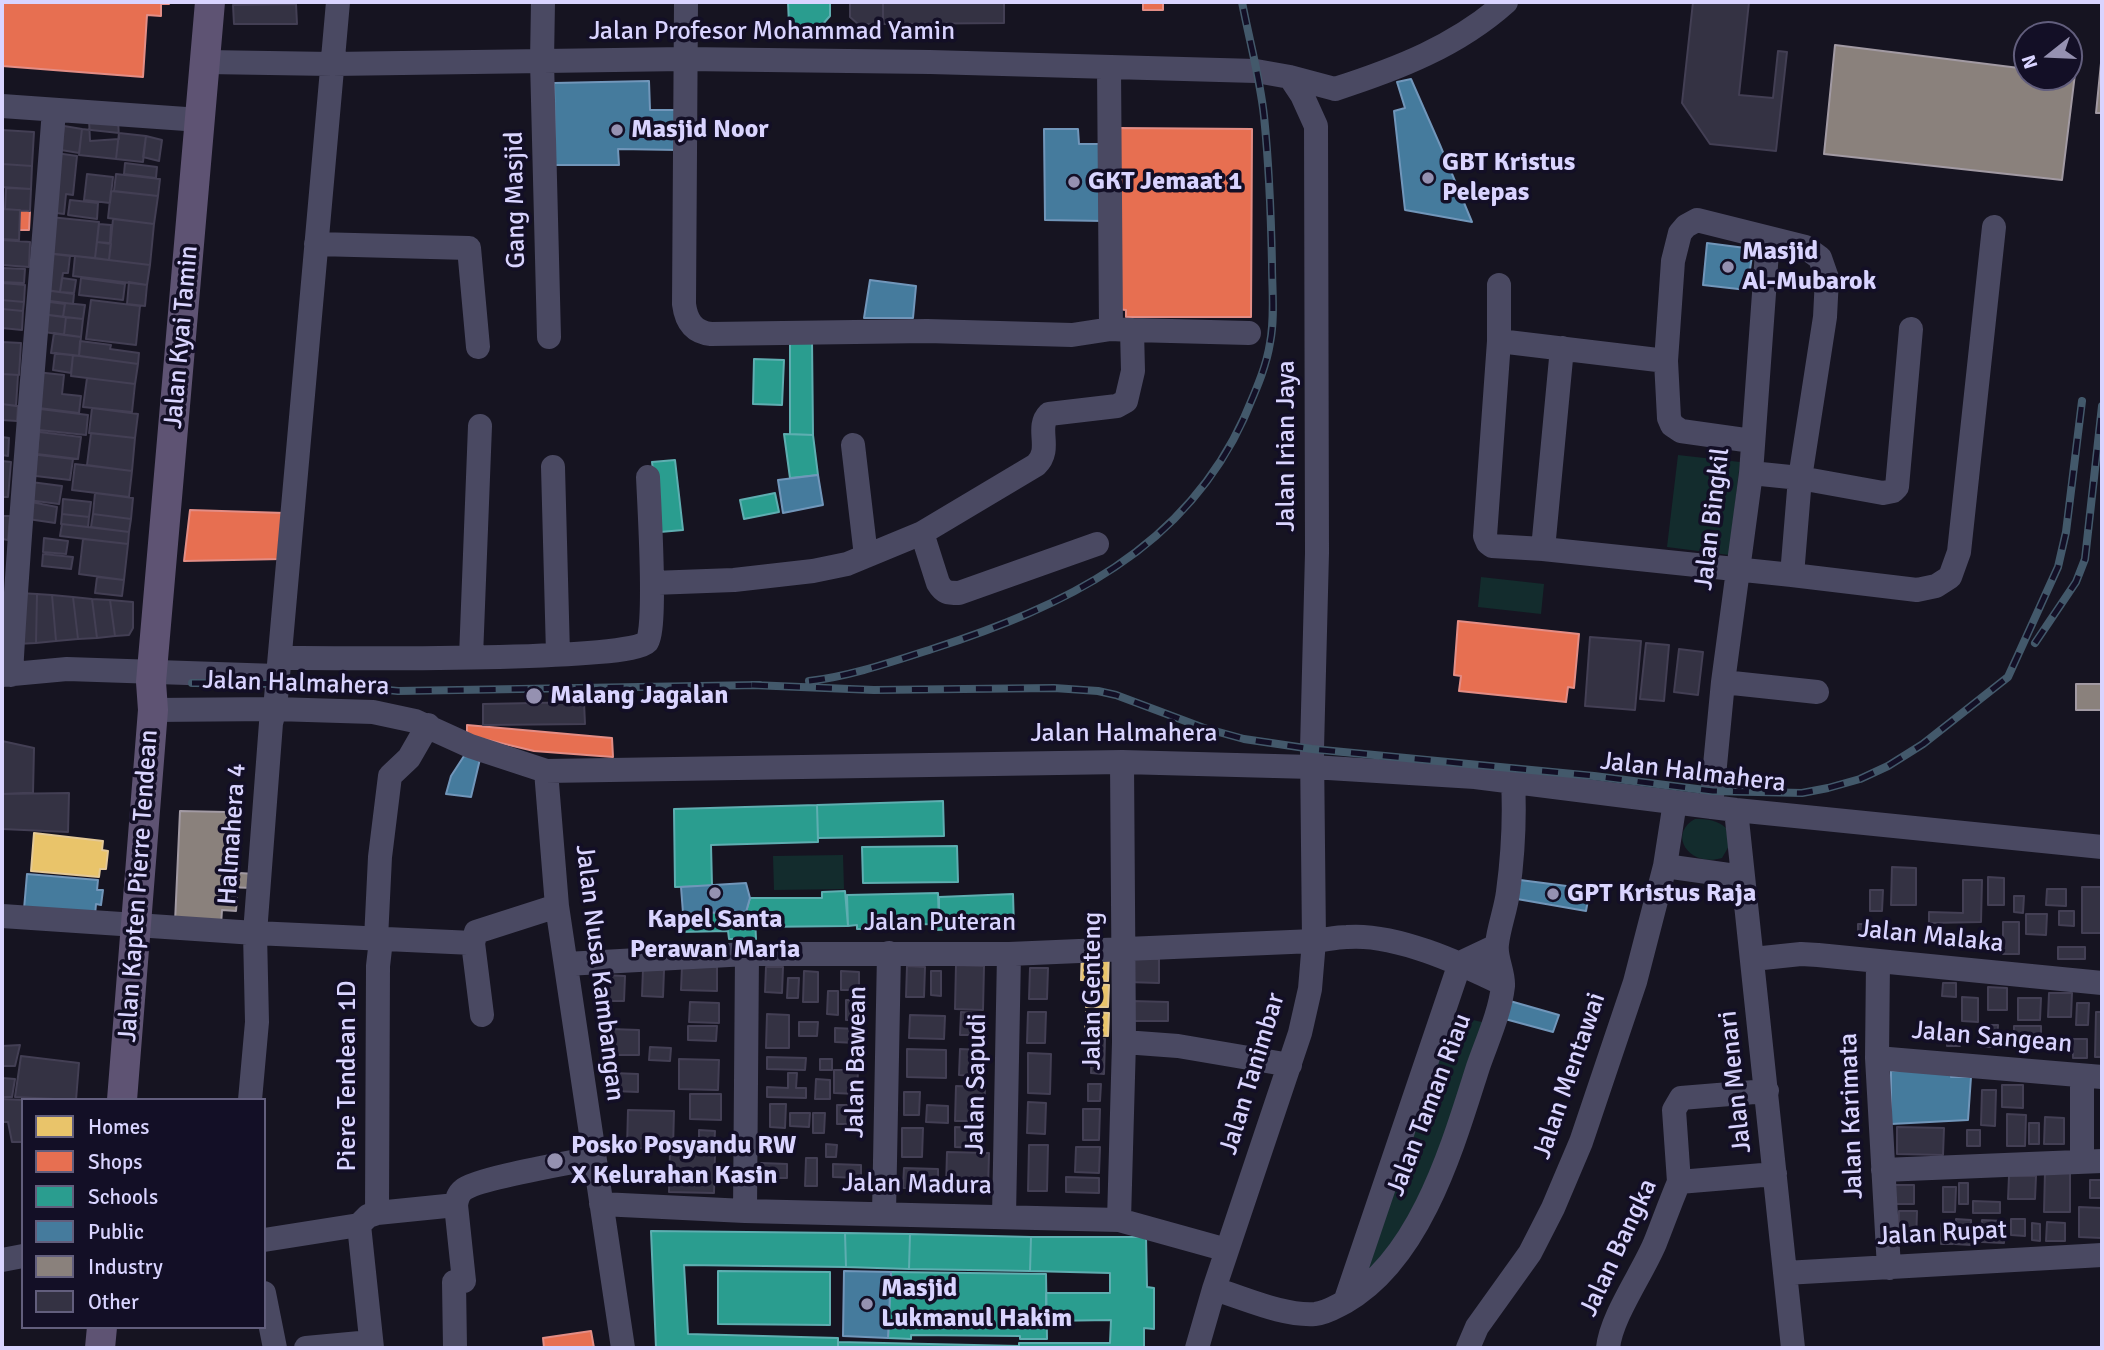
<!DOCTYPE html>
<style>
body{margin:0}
#map{position:relative;width:2104px;height:1350px;overflow:hidden;background:#161421;font-family:Signika,sans-serif}
canvas{display:block}
.frame{position:absolute;inset:0;border:4px solid #d9d4ff;pointer-events:none}
.legend{position:absolute;left:21px;top:1098px;width:245px;height:231px;box-sizing:border-box;background:#130f26;border:2px solid #625e7d;margin:0;padding:9px 12px;list-style:none;font-size:21px;color:#d9d4ff}
.legend li{display:flex;align-items:center;gap:14px;height:35px}
.legend b{width:35px;border:2px solid #625e7d}
.north{position:absolute;left:2013px;top:21px;width:70px;height:70px;box-sizing:border-box;background:#130f26;border:2px solid #625e7d;border-radius:50%;rotate:252deg;font-size:19px;font-weight:700;line-height:28px;text-align:center;color:#d9d4ff}
.north::after{content:'';display:block;margin:auto;width:24px;height:32px;background:#9591b1;clip-path:polygon(50% 0,100% 100%,50% 72%,0 100%)}
</style>
<div id="map">
<canvas width="2104" height="1350"></canvas>
<div class="frame"></div>
<ul class="legend">
<li><b style="height:19px;background:#e9c46a"></b>Homes</li>
<li><b style="height:19px;background:#e76f51"></b>Shops</li>
<li><b style="height:19px;background:#2a9d8f"></b>Schools</li>
<li><b style="height:19px;background:#457b9d"></b>Public</li>
<li><b style="height:19px;background:#8a817c"></b>Industry</li>
<li><b style="height:19px;background:#343243"></b>Other</li>
</ul>
<div class="north">N</div>
</div>
<script>
const ctx = document.querySelector('canvas').getContext('2d');
ctx.lineJoin = 'round';
function fill(path, color) {
  ctx.fillStyle = color;
  ctx.fill(path, 'evenodd');
}
function stroke(path, color, width, dash) {
  ctx.strokeStyle = color;
  ctx.lineWidth = width;
  ctx.lineCap = dash ? 'butt' : 'round';
  ctx.setLineDash(dash || []);
  ctx.stroke(path);
}
function write(font, color, halo, rows, align = 'center') {
  ctx.font = font + ' Signika,sans-serif';
  ctx.lineWidth = 7;
  ctx.setLineDash([]);
  ctx.textBaseline = 'middle';
  ctx.strokeStyle = halo;
  ctx.fillStyle = color;
  for (const [text, x, y, turn = 0] of rows) {
    ctx.save();
    ctx.translate(x, y);
    ctx.rotate((+turn || 0) * Math.PI / 180);
    ctx.textAlign = isNaN(turn) ? turn : align;
    if (halo) ctx.strokeText(text, 0, 0);
    ctx.fillText(text, 0, 0);
    ctx.restore();
  }
}
fill(new Path2D(`
 M1678,455L1740,462L1729,555L1667,547Z
 M1481,577L1544,584L1541,614L1478,607Z
 M1695,819C1708,819 1717,820 1726,828L1729,846L1722,858C1689,868 1667,834 1695,819Z
 M843,855L844,889L774,890L773,856Z
 M1452,1015L1486,1023L1435,1166L1405,1223L1374,1270L1368,1268Z`), '#132c2d');
const homes = new Path2D(`
 M34,833L103,841L102,850L108,851L106,869H100L99,877L31,871Z
 M1082,951L1109,952L1108,981L1081,980Z
 M1087,984L1109,985L1108,1007H1086Z
 M1086,1012L1109,1013L1108,1036L1085,1035Z`);
fill(homes, '#e9c46a');
stroke(homes, '#e4c997', 2);
const shops = new Path2D(`
 M2,2H169V4H161V16L147,15L143,77L2,66Z
 M1108,2H1202H1163V10H1143V2Z
 M1119,128L1252,129L1251,317H1126V310L1117,309Z
 M20,210L30,211L29,230H19Z
 M190,510L285,513L282,559L184,561Z
 M1458,621L1579,634L1574,688L1568,687L1566,702L1459,691L1461,676L1454,675Z
 M467,725L612,738L613,757L534,751L467,735Z
 M591,1331L594,1348H544L543,1338Z`);
fill(shops, '#e76f51');
stroke(shops, '#e38d85', 2);
const schools = new Path2D(`
 M788,2H830V16L822,25H789Z
 M812,340L813,435L790,434V341Z
 M754,359L784,360L782,405L753,404Z
 M784,434L813,435L818,475L790,478Z
 M675,460L683,530L660,532L652,462Z
 M775,493L779,512L744,519L740,500Z
 M943,801L944,836L818,838L817,805Z
 M817,805L818,842L711,845L712,886L675,887L674,809Z
 M957,846L958,882L863,883L862,847Z
 M845,891L848,926L755,927V917L746,912L750,898H822V892Z
 M938,893L939,924L875,925V929H857V925L848,926L847,895Z
 M1013,894L1014,928L934,930V924H939V897Z
 M746,912L755,917L756,939H729L728,931L679,932V916L683,913Z
 M651,1231L845,1233L846,1267L684,1265L688,1334L838,1338V1348H656Z
 M845,1233L910,1234L909,1269L846,1267Z
 M910,1234L1031,1237L1030,1271L909,1269Z
 M1031,1237H1146L1147,1287L1154,1288V1329L1144,1328V1348H1019V1343H1110L1111,1320L1046,1321V1293H1110V1273L1030,1271Z
 M718,1271L830,1272V1325L718,1324Z
 M891,1272L1046,1274L1047,1339H1020V1336L911,1335V1339L888,1338Z
 M838,1342L1019,1346V1348H838Z`);
fill(schools, '#2a9d8f');
stroke(schools, '#5eaeb1', 2);
const public = new Path2D(`
 M1411,79L1440,145L1472,222L1405,210L1394,111L1405,108L1397,82Z
 M649,81L650,110H678L679,150L618,149L619,165H555L554,83Z
 M1044,129H1078L1079,144H1104V221L1045,220Z
 M1707,243L1753,249L1747,290L1703,285Z
 M870,280L916,286L913,318H864Z
 M818,475L823,505L783,513L778,480Z
 M464,756L480,759L471,797L446,794L451,776Z
 M27,874L98,880L97,890H103L101,905L96,904L95,915L24,909Z
 M1520,880L1590,889L1586,911L1517,899Z
 M746,883L750,898L746,912L683,913L681,887Z
 M1510,1001L1559,1015L1553,1032L1505,1019Z
 M1952,1068L1951,1077H1971L1968,1120L1891,1124V1071Z
 M844,1271L891,1272L888,1338L843,1336Z`);
fill(public, '#457b9d');
stroke(public, '#7196ba', 2);
const industry = new Path2D(`
 M1835,45L2027,69V77H2069V74H2075L2062,180L1824,154Z
 M2102,53V113H2096Z
 M2076,684H2102V710H2076Z
 M180,811L227,812L224,872L255,874L254,888L223,887L222,896L237,898L236,911L222,910L221,925L175,922Z`);
fill(industry, '#8a817c');
stroke(industry, '#a29aa3', 2);
const building = new Path2D(`
 M850,2H883V24H858L850,17Z
 M883,2H1004V23L883,24Z
 M1693,2H1749L1739,95L1773,98L1778,51L1787,52L1776,151L1710,144L1682,103Z
 M296,4L297,24H234L233,5Z
 M118,118L119,139L90,141L89,119Z
 M64,126L82,129L79,153L61,150Z
 M82,129L119,133L116,159L79,155Z
 M2,130L34,132L32,166L2,164Z
 M119,133L146,136L143,162L116,159Z
 M146,136L162,140L159,161L143,157Z
 M56,153L77,156L73,195L66,194L64,214L49,212Z
 M125,163L157,167L156,178L124,174Z
 M2,164L32,166L31,189L2,187Z
 M87,174L113,177L110,203L84,200Z
 M116,174L160,179L158,196L114,191Z
 M6,188L31,189L30,211L5,209Z
 M111,191L158,196L154,224L108,218Z
 M70,200L98,203L97,219L68,215Z
 M2,209L20,210L19,240L2,239Z
 M50,217L99,222L95,258L46,253Z
 M113,219L154,224L150,265L109,260Z
 M99,224L111,225L110,243L97,242Z
 M2,240L30,242L29,267L2,265Z
 M97,242L111,244L109,260L95,258Z
 M44,253L70,256L68,273H63L60,292L40,289Z
 M75,256L150,265L147,285L73,276Z
 M2,268L25,269L24,283L2,282Z
 M62,278L76,280L74,293L60,292Z
 M81,278L125,284L123,300L79,295Z
 M129,282L147,285L145,306L127,304Z
 M2,283L25,285L24,302L2,300Z
 M44,290L74,294L73,304L43,300Z
 M2,300L24,302L23,311L2,309Z
 M91,300L140,306L136,345L86,339Z
 M42,301L65,304L63,317L41,314Z
 M65,303L85,305L83,319L63,317Z
 M2,309L23,311L22,330L2,328Z
 M41,314L66,317L64,335L38,331Z
 M66,317L83,319L81,337L64,335Z
 M54,333L81,337L79,356L51,353Z
 M80,341L111,345L110,349L139,353L138,364L79,356Z
 M2,342L21,343L19,375L2,374Z
 M55,353L73,355L71,373L53,370Z
 M73,355L138,364L135,384L71,376Z
 M36,372L64,375L62,394L81,396L79,413L31,407Z
 M2,374L18,375L16,406L2,404Z
 M87,378L135,384L132,412L83,407Z
 M2,404L18,406L17,421L2,420Z
 M32,408L88,415L86,435L30,429Z
 M92,408L138,414L135,438L89,433Z
 M39,432L81,437L78,459L37,454Z
 M91,433L135,438L132,471L87,465Z
 M2,437L9,438L8,456L2,455Z
 M30,454L73,459L70,480L27,475Z
 M2,461L11,462L8,497H2Z
 M75,464L132,471L129,497L72,490Z
 M31,482L62,486L59,504L28,500Z
 M95,493L133,498L131,519L93,514Z
 M63,499L91,502L89,517L62,514Z
 M31,502L57,507L55,523L28,519Z
 M62,514L89,517L88,527L61,524Z
 M93,514L131,519L129,532L91,527Z
 M2,516H10L8,540L2,539Z
 M62,524L129,532L128,544L60,536Z
 M44,538L68,541L66,554L43,552Z
 M83,539L128,544L124,580L79,574Z
 M43,554L73,557L71,569L42,566Z
 M97,577L124,580L122,596L95,593Z
 M19,593L37,594L36,643L16,644Z
 M37,594L52,595L56,641L36,643Z
 M52,595L73,597L78,639L56,641Z
 M73,597L92,599L97,638L78,639Z
 M92,599L110,600L115,636L97,638Z
 M110,600L133,602V628L129,635L115,636Z
 M1590,637L1641,641L1635,710L1585,706Z
 M1646,643L1669,645L1664,701L1640,699Z
 M1679,649L1703,652L1698,695L1674,692Z
 M584,702L585,724L483,725V704Z
 M2,741L34,748L33,793L2,794Z
 M69,793L68,832L2,829V794Z
 M1892,867L1916,868V905H1891Z
 M1988,877L2004,878V905H1988Z
 M1963,880H1982L1981,922L1929,923V912L1963,913Z
 M2082,887H2102V933H2082Z
 M2047,889H2066V906L2046,905Z
 M1870,890H1883L1882,911H1870Z
 M2014,896H2024L2023,913L2014,912Z
 M2059,911H2074V926L2059,925Z
 M2026,914H2047L2046,935L2026,934Z
 M2003,922H2019V954H2003Z
 M1858,924H1880V939L1858,938Z
 M1941,934H1980V947H1941Z
 M2058,947H2085V959H2058Z
 M1128,958L1159,959V983L1127,982Z
 M956,965L984,966L983,1010L955,1009Z
 M682,966L717,967V991L681,990Z
 M907,966L925,967L924,997H906Z
 M766,967H783L782,993L765,992Z
 M1030,968H1048L1047,999H1029Z
 M643,969L664,970L663,997L642,996Z
 M804,971L818,972V1002H803Z
 M841,971L859,972V990H841Z
 M931,971H941V996L931,995Z
 M603,975L625,976L624,1001H602Z
 M788,978H799L798,998H787Z
 M1943,983H1956V997L1942,996Z
 M1988,987L2007,988V1010H1988Z
 M828,991H838V1015L827,1014Z
 M2049,993H2072L2071,1017H2048Z
 M1962,997L1978,998V1022L1962,1021Z
 M2018,998H2041L2040,1020H2018Z
 M846,1000H863L862,1020H846Z
 M1132,1001L1168,1002V1021H1132Z
 M690,1002L719,1003V1023L689,1022Z
 M2077,1003H2089L2088,1025H2076Z
 M961,1012L979,1013V1035H960Z
 M1028,1012H1046L1045,1043H1027Z
 M2096,1012H2102V1057H2095Z
 M767,1014L789,1015V1048H766Z
 M910,1015L945,1016L944,1039L909,1038Z
 M799,1022H818L817,1036H799Z
 M1981,1025H1998L1997,1047H1981Z
 M688,1026H717L716,1041L688,1040Z
 M2014,1026H2041V1042H2014Z
 M835,1028L856,1029V1043L835,1042Z
 M1947,1028L1960,1029V1046H1947Z
 M610,1029L639,1030V1055H609Z
 M1092,1039H1105L1104,1074L1091,1073Z
 M2073,1039H2087V1058H2073Z
 M20,1045L15,1066H2V1046Z
 M650,1047L671,1048L670,1061L649,1060Z
 M907,1049L946,1050V1078L907,1077Z
 M960,1049L982,1050L981,1076L959,1075Z
 M1028,1053L1051,1054L1050,1094L1028,1093Z
 M21,1056L79,1063L76,1100L15,1097Z
 M767,1057L806,1058L805,1070L767,1069Z
 M679,1059L719,1060L718,1090L679,1089Z
 M820,1059H832V1070H820Z
 M834,1070H858L857,1094L834,1093Z
 M613,1073L638,1074V1092L613,1091Z
 M788,1073H797L796,1088H806V1098L767,1097V1087L788,1088Z
 M2,1078L15,1079L12,1097H2Z
 M816,1079L830,1080V1099H815Z
 M1088,1084H1101L1100,1101H1088Z
 M2002,1085H2023V1108L2002,1107Z
 M956,1086L985,1087L984,1121H955Z
 M1982,1090H1996L1995,1126L1981,1125Z
 M904,1092H920L919,1115H904Z
 M690,1094H721V1120L690,1119Z
 M2,1099L23,1100V1142H12L8,1122H2Z
 M1028,1102L1046,1103L1045,1134L1027,1133Z
 M770,1104H786L785,1128L770,1127Z
 M837,1105H852V1124H837Z
 M927,1105L948,1106V1123L926,1122Z
 M1083,1109H1100L1099,1140H1083Z
 M628,1110L674,1111L673,1149L627,1148Z
 M790,1113H810L809,1127L790,1126Z
 M813,1113H825L824,1133H813Z
 M2007,1114L2026,1115L2025,1146H2007Z
 M2045,1117L2064,1118V1144H2044Z
 M2029,1123H2039V1144H2029Z
 M955,1127L984,1128L983,1148L955,1147Z
 M1897,1127L1944,1128L1943,1155L1897,1154Z
 M902,1128H923L922,1157H902Z
 M699,1130L715,1131L714,1149H699Z
 M1967,1130H1980V1146H1967Z
 M826,1144L837,1145L836,1157H826Z
 M1029,1145H1048L1047,1191H1028Z
 M1076,1147H1100L1099,1173L1075,1172Z
 M670,1152L715,1153L714,1193L669,1192Z
 M947,1152L989,1153L988,1189L946,1188Z
 M806,1158H817V1186H805Z
 M761,1163L787,1164V1178H760Z
 M833,1164L861,1165V1178L833,1177Z
 M904,1168L938,1169V1189L903,1188Z
 M2045,1171H2070V1212H2044Z
 M2009,1176H2036L2035,1199H2008Z
 M1066,1177L1099,1178V1193L1066,1192Z
 M2090,1180H2102V1198H2090Z
 M1959,1183H1968V1204H1959Z
 M1892,1185H1914V1204H1892Z
 M1943,1187H1956L1955,1212H1943Z
 M1973,1201L2000,1202V1213H1973Z
 M2079,1207L2102,1208V1238L2079,1237Z
 M1899,1211H1917L1916,1244H1898Z
 M1956,1219L1971,1220V1245L1955,1244Z
 M2011,1219H2025V1236L2011,1235Z
 M1982,1220L2005,1221L2004,1243L1982,1242Z
 M2047,1222L2065,1223V1241H2046Z
 M2032,1223L2040,1224V1241L2032,1240Z
 M1941,1224H1953V1244H1941Z`);
fill(building, '#343243');
stroke(building, '#433f54', 2);
stroke(new Path2D(`
 M543,2L542,61L549,337
 M206,62L332,64L685,59L930,62L1256,71L1290,77L1335,89
 M1109,68L1111,329
 M1335,89C1397,69 1457,46 1506,2
 M2,106L200,120
 M316,244L469,248L478,347
 M1132,330L1249,333
 M1499,341V285
 M1666,361L1499,341L1485,536L1488,543L1492,546L1543,549L1792,575L1800,478L1825,317L1827,278L1820,258L1805,247L1697,220L1686,226L1680,233L1673,261L1666,361L1669,418L1672,425L1681,431L1752,441
 M853,445L866,556
 M553,467L558,654
 M1751,473L1800,478L1883,493L1893,491L1897,487L1911,329
 M922,533L938,583C944,593 948,593 959,593L1097,544
 M1543,549L1562,348
 M1792,575L1917,590L1936,586L1950,577L1959,552L1994,227
 M652,583L734,580L813,571L847,564L922,533L1036,465C1053,449 1035,428 1049,414L1117,406L1126,401L1133,371L1132,330L1111,329L1072,335L927,331L711,334C693,332 686,320 684,304L686,2
 M471,657L480,426
 M280,658C326,658 629,662 647,642C657,630 649,500 648,477
 M2,675L67,669L277,676
 M11,675C21,486 40,298 54,110
 M1723,682L1817,692
 M153,710L275,709L373,712L415,721L470,746L546,771L1122,762L1312,767L1475,777L1736,810L2102,847
 M546,771L557,906L623,1348
 M1711,807L1723,682L1751,473L1768,238
 M1736,810L1793,1348
 M1665,866L1743,877
 M2,916L255,933L473,943
 M376,939L380,857L390,776L409,758L428,725
 M1496,946L1460,963L1345,1302C1421,1259 1453,1145 1478,1067C1487,1041 1500,1013 1503,986C1504,972 1495,958 1497,944C1499,926 1506,909 1508,892C1513,855 1515,818 1513,781
 M1753,959L1801,954L1818,955L2102,983
 M1878,962L1877,1058L1889,1268
 M566,964L747,954H1009L1314,941C1325,940 1336,937 1347,937C1395,933 1460,963 1503,984
 M482,1015L473,943L476,932L557,906
 M1124,1042L1178,1046L1290,1065
 M1877,1058L2102,1077
 M2082,1076V1160
 M250,1100L257,1022L255,933L271,723L275,709L338,2
 M1883,1170L2102,1161
 M1679,1182L1674,1110L1681,1098L1767,1091
 M601,1204L745,1211L1119,1220L1227,1250
 M745,1211L747,954
 M377,1213L378,966L381,940
 M884,1213L889,953
 M1004,1216L1009,954
 M1119,1220L1124,1042L1122,762
 M359,1225L372,1348
 M264,1240L359,1225L368,1216L377,1213L456,1205
 M2,1260L23,1256
 M1785,1273L2102,1255
 M1214,1289C1245,1298 1282,1316 1315,1314C1326,1313 1335,1307 1345,1302
 M264,1293L275,1348
 M306,1348L371,1342
 M455,1348L454,1282L464,1281L456,1205C457,1199 458,1194 463,1190C477,1178 570,1163 593,1158
 M1197,1348L1214,1289L1300,1033L1310,989L1314,941L1312,749L1317,553L1316,126L1302,95L1290,77
 M1468,1348L1477,1327L1530,1253L1553,1208L1581,1142L1635,982L1665,866L1675,802
 M1608,1348C1611,1317 1642,1274 1655,1243C1663,1223 1670,1203 1679,1182L1775,1174`), '#4a4962', 24);
stroke(new Path2D(`
 M122,1100L153,710L151,682L210,2
 M100,1348L102,1327`), '#5e5373', 30);
const rail = new Path2D(`
 M2035,643L2076,582L2085,559L2102,406
 M809,681C851,676 891,662 932,649C1063,607 1184,550 1244,418C1254,394 1266,369 1270,343C1275,318 1272,290 1272,264C1271,215 1269,165 1264,116C1260,78 1249,39 1242,2
 M192,683L325,684L398,691L760,685
 M752,685L874,690L1054,688L1098,691L1116,695L1204,728L1244,739L1312,749L1594,776L1713,791L1802,793L1828,788L1860,779L1888,766L1923,744L2008,677L2058,567L2066,532L2082,401`);
stroke(rail, '#43596b', 8);
stroke(rail, '#130f26', 5, [16]);
for (const [x, y, r, color] of [
 [617,130,7,"#9591b1"],
 [1428,178,7,"#9591b1"],
 [1074,182,7,"#9591b1"],
 [1728,267,7,"#9591b1"],
 [534,696,9,"#9591b1"],
 [715,893,7,"#9591b1"],
 [1553,894,7,"#9591b1"],
 [555,1161,9,"#9591b1"],
 [867,1304,7,"#9591b1"]
]) {
  const dot = new Path2D();
  dot.arc(x, y, r, 0, 2 * Math.PI);
  ctx.fillStyle = color;
  ctx.fill(dot);
  stroke(dot, '#130f26', 2.5);
}
write('26px', '#d9d4ff', '#130f26', [
 ["Jalan Profesor Mohammad Yamin",772,32],
 ["Gang Masjid",516,200,-91],
 ["Jalan Kyai Tamin",182,337,-85],
 ["Jalan Irian Jaya",1287,446,-90],
 ["Jalan Bingkil",1713,519,-83],
 ["Jalan Halmahera",296,684,2],
 ["Jalan Halmahera",1124,734],
 ["Jalan Halmahera",1693,773,7],
 ["Halmahera 4",233,834,-86],
 ["Jalan Kapten Pierre Tendean",139,886,-86],
 ["Jalan Puteran",940,923],
 ["Jalan Malaka",1931,937,6],
 ["Jalan Nusa Kambangan",599,973,83],
 ["Jalan Genteng",1093,991,-90],
 ["Jalan Sangean",1992,1038,5],
 ["Jalan Bawean",857,1062,-89],
 ["Jalan Tanimbar",1253,1074,-73],
 ["Piere Tendean 1D",348,1076,-90],
 ["Jalan Mentawai",1570,1076,-71],
 ["Jalan Menari",1736,1082,-96],
 ["Jalan Sapudi",977,1084,-89],
 ["Jalan Taman Riau",1430,1105,-69],
 ["Jalan Karimata",1852,1116,-92],
 ["Jalan Madura",917,1185,1],
 ["Jalan Rupat",1942,1234,-3],
 ["Jalan Bangka",1619,1248,-65]
]);
write('bold 26px', '#d9d4ff', '#130f26', [
 ["Masjid Noor",631,130],
 ["GBT Kristus",1442,163],
 ["Pelepas",1442,193],
 ["GKT Jemaat 1",1088,182],
 ["Masjid",1742,252],
 ["Al-Mubarok",1742,282],
 ["Malang Jagalan",550,696],
 ["GPT Kristus Raja",1567,894],
 ["Kapel Santa",715,920,"center"],
 ["Perawan Maria",715,950,"center"],
 ["Posko Posyandu RW",571,1146],
 ["X Kelurahan Kasin",571,1176],
 ["Masjid",881,1289],
 ["Lukmanul Hakim",881,1319]
], 'left');
</script>
